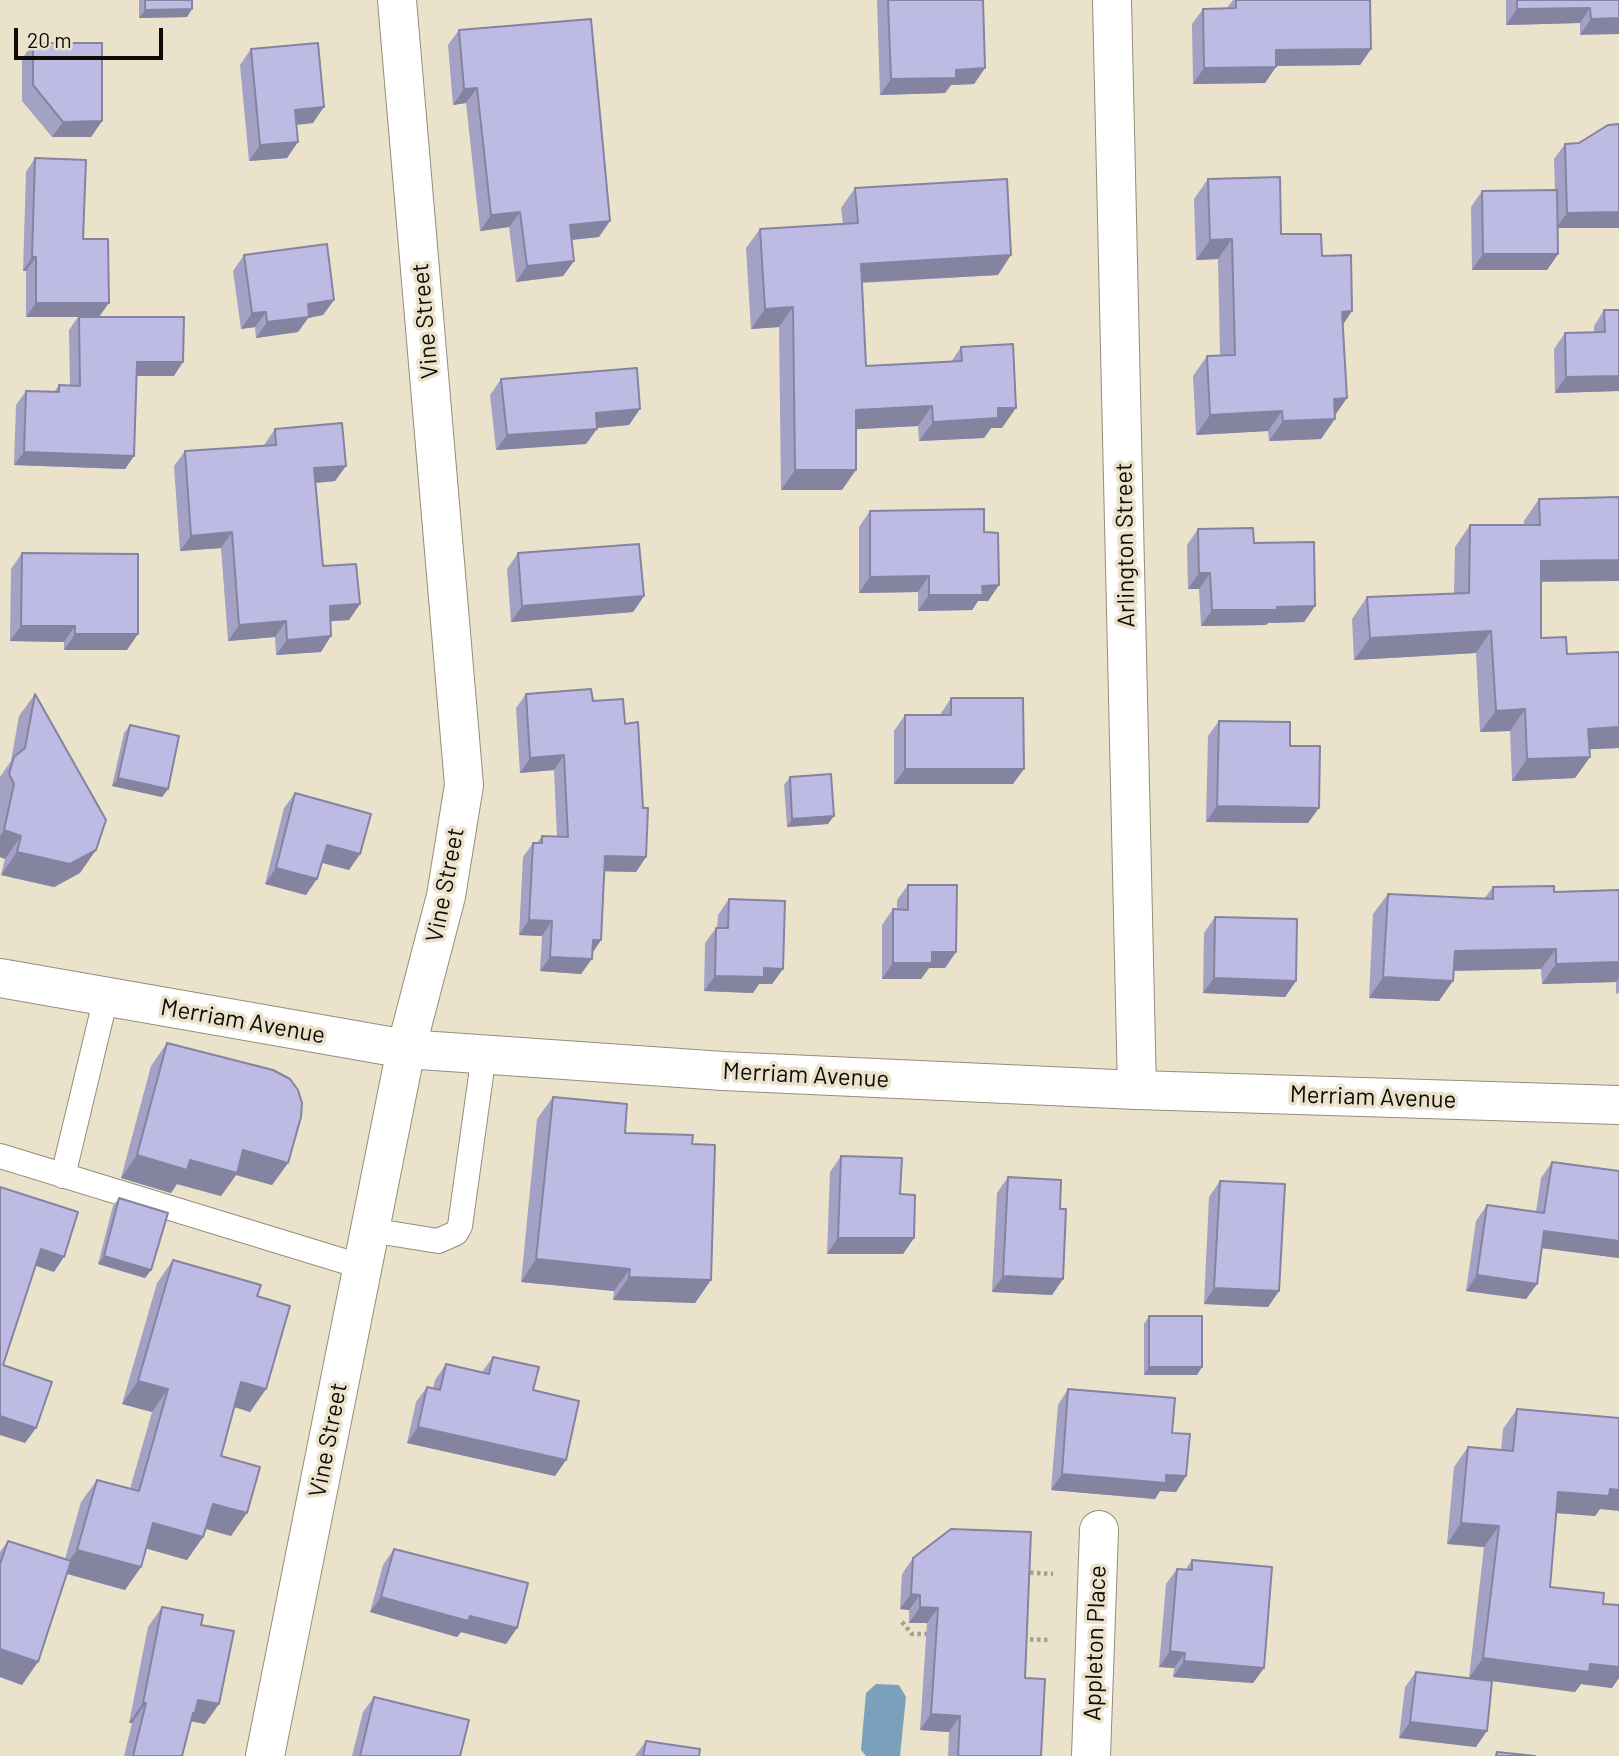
<!DOCTYPE html>
<style>
body{margin:0}
#map{position:relative;width:1619px;height:1756px;overflow:hidden;background:#ebe2cc;font-family:Barlow,sans-serif}
canvas{display:block}
.scale{position:absolute;left:14px;top:28px;width:149px;height:32px;box-sizing:border-box;border:4px solid #0e0b05;border-top:0;padding-left:9px;font-size:21px;line-height:24px;white-space:nowrap;color:#0e0b05;-webkit-text-stroke:5px #ebe2cc;paint-order:stroke}
</style>
<div id="map">
<canvas width="1619" height="1756"></canvas>
<div class="scale">20 m</div>
</div>
<script>
const ctx = document.querySelector('canvas').getContext('2d');
ctx.lineJoin = 'round';
function fill(path, color) {
  ctx.fillStyle = color;
  ctx.fill(path, 'evenodd');
}
function stroke(path, color, width, dash) {
  ctx.strokeStyle = color;
  ctx.lineWidth = width;
  ctx.lineCap = dash ? 'butt' : 'round';
  ctx.setLineDash(dash || []);
  ctx.stroke(path);
}
function write(font, color, halo, rows, align = 'center') {
  ctx.font = font + ' Barlow,sans-serif';
  ctx.lineWidth = 7;
  ctx.setLineDash([]);
  ctx.textBaseline = 'middle';
  ctx.strokeStyle = halo;
  ctx.fillStyle = color;
  for (const [text, x, y, turn = 0] of rows) {
    ctx.save();
    ctx.translate(x, y);
    ctx.rotate((+turn || 0) * Math.PI / 180);
    ctx.textAlign = isNaN(turn) ? turn : align;
    if (halo) ctx.strokeText(text, 0, 0);
    ctx.fillText(text, 0, 0);
    ctx.restore();
  }
}
fill(new Path2D(`
 M876,1684L899,1685L906,1697L900,1756H866L861,1750L866,1693Z`), '#7aa0bb');
const lane = new Path2D(`
 M0,1156L363,1267
 M63,1176L106,997
 M370,1230L438,1241L456,1233L460,1226L484,1054`);
const street = new Path2D(`
 M1112,0L1137,1090
 M265,1756L406,1049L446,896L464,785L397,0
 M1091,1756L1099,1530`);
const secondary = new Path2D(`
 M0,978L406,1049L723,1071L1137,1090L1619,1105`);
stroke(lane, '#968d79', 26);
stroke(street, '#968d79', 40);
stroke(secondary, '#968d79', 40);
stroke(new Path2D(`
 M1023,1572L1053,1574
 M902,1622L912,1634H931
 M1023,1639L1049,1640`), '#a69f8e', 4.5, [3.5, 3.5]);
stroke(lane, '#fff', 24);
stroke(street, '#fff', 38);
stroke(secondary, '#fff', 38);
fill(new Path2D(`
 M139,0H192V9L187,17L139,18Z
 M877,0H983L985,68L974,84L951,85L945,93L880,95Z
 M1233,0H1370L1371,49L1360,65L1276,66L1265,83L1193,84L1192,24L1203,9L1227,8Z
 M1506,0H1619L1580,35V23L1506,25Z
 M459,30L599,237L572,240L574,261L563,276L516,282L509,227L480,231L466,103L453,105L448,45Z
 M33,43L102,121L91,137H52L22,101V59Z
 M251,49L313,123L296,125L287,158L249,161L240,65Z
 M1565,144L1619,228H1558V254L1547,270H1472L1471,207L1482,191L1555,190L1554,159Z
 M35,158L83,239L99,317L174,376H137L134,456L125,469L14,465L16,405L26,391L54,392L59,385H70L69,330L78,317H26V271H23L26,172Z
 M1208,179L1281,234L1322,256L1352,311L1343,325L1347,398L1335,415L1321,439L1269,441L1268,431L1196,435L1193,376L1207,356L1220,355L1218,259L1196,260L1194,199Z
 M855,188L998,275L862,283L866,366L951,362L961,347L1002,428H991L984,438L919,441L918,426L856,429L842,490H781L779,327L751,329L746,248L760,229L843,224L841,208Z
 M244,255L334,300L323,315L308,318L298,332L256,338L255,327L241,329L233,271Z
 M1604,310L1619,391L1555,393L1554,349L1565,333L1594,332V326Z
 M501,379L640,409L629,425L597,428L586,444L496,450L490,395Z
 M275,429L346,466L335,481L316,483L323,566L360,604L349,620L331,621L321,652L276,655L275,637L228,641L221,548L180,551L174,466L185,451L264,445Z
 M1539,499L1541,638L1567,654L1619,652V748L1589,749L1590,757L1575,778L1512,781L1510,731L1480,732L1476,653L1354,660L1352,619L1367,597L1454,593L1455,547L1470,525H1524V521Z
 M870,511L984,532L999,585L988,601H978L972,610L918,611V592L859,593V527Z
 M1198,529L1254,543L1315,606L1304,622L1268,623L1266,625L1201,626L1199,589H1188L1187,545Z
 M22,553L127,650H64V642L10,641L11,569Z
 M518,553L644,596L633,612L511,622L507,569Z
 M35,694L80,873L54,887L1,875L5,859L0,857V777L11,761L19,716Z
 M526,694L593,701L625,724L646,857L636,872L604,871L601,940L592,953L581,974L540,971L542,936L519,935L523,857L533,843H537L542,836L557,837L554,770L520,773L516,708Z
 M951,698L1013,784H894V731L905,715H940Z
 M1219,721L1290,746L1308,823L1206,822L1208,736Z
 M130,725L168,789L162,797L112,786L124,733Z
 M790,777L828,824L787,827L784,785Z
 M295,793L360,854L349,870L322,863L306,895L265,884L284,808Z
 M908,885L956,952L945,968H929L921,979H882V925L893,909L897,910V900Z
 M1493,887L1554,892L1619,890V993L1616,994V982L1542,984L1541,969L1454,971L1439,1001L1369,998L1373,914L1388,894L1484,899Z
 M729,899L783,969L772,984H759L753,993L704,991L705,943L716,928H717L718,915Z
 M1215,917L1296,981L1285,997L1203,993L1204,933Z
 M167,1043L288,1163L272,1185L236,1175L221,1196L177,1184L171,1193L121,1178L151,1066Z
 M553,1097L625,1133L692,1144L711,1280L695,1303L613,1300L614,1291L521,1282L537,1119Z
 M841,1156L900,1194L914,1238L903,1254H827L830,1172Z
 M1552,1162L1619,1171V1258L1542,1248L1537,1284L1526,1299L1466,1291L1476,1221L1487,1205L1536,1212L1541,1178Z
 M1008,1177L1060,1209L1063,1279L1052,1295L992,1292L997,1193Z
 M1220,1181L1279,1291L1268,1307L1204,1304L1209,1197Z
 M119,1198L151,1270L145,1278L98,1264L113,1206Z
 M173,1260L257,1296L266,1389L250,1412L234,1407L221,1456L231,1536L205,1529L203,1537L187,1560L146,1548L141,1567L125,1590L67,1574L22,1685L0,1677V1552L8,1541L65,1559L81,1502L97,1480L130,1489L152,1412L122,1404L157,1283Z
 M1149,1316L1202,1367L1197,1375H1144V1324Z
 M493,1357L533,1390L566,1460L555,1476L407,1443L416,1402L427,1387L433,1388L435,1380L446,1364L482,1372Z
 M1068,1389L1172,1433L1186,1476L1176,1492L1160,1491L1155,1499L1051,1490L1058,1405Z
 M1517,1409L1600,1509L1595,1516L1556,1513L1550,1587L1603,1604L1612,1688L1581,1684L1575,1692L1469,1678L1484,1547L1447,1544L1454,1467L1468,1447L1501,1450L1503,1429Z
 M394,1549L517,1628L506,1644L461,1632L457,1637L370,1612L383,1565Z
 M913,1558L1025,1678L1041,1756H948L949,1732L920,1730L927,1623H909V1610L900,1609L902,1574Z
 M1192,1560L1264,1668L1253,1683L1173,1677L1174,1668L1159,1667L1166,1584L1177,1569H1186Z
 M162,1607L201,1625L205,1724L191,1721L182,1756H124L132,1723H129L148,1627Z
 M1416,1672L1476,1747L1399,1738L1405,1687Z
 M374,1697L460,1756H352L363,1712Z
 M646,1741L699,1756H635Z`), '#a3a1c4');
fill(new Path2D(`
 M1590,8L1580,23L1506,25L1517,9Z
 M192,9L187,17L139,18L145,10Z
 M1619,18V34L1580,35L1591,19Z
 M1371,49L1360,65L1265,66L1276,50Z
 M1276,67L1265,83L1193,84L1204,68Z
 M985,68L974,84L951,85L945,93L880,95L891,79L956,70Z
 M477,88L466,103L453,105L464,89Z
 M324,107L313,123L284,126L295,110Z
 M102,121L91,137H52L63,122Z
 M298,142L287,158L249,161L260,145Z
 M520,212L509,227L480,231L491,215Z
 M1619,212V228H1556L1567,213Z
 M610,221L599,237L559,241L570,225Z
 M1232,239L1218,259L1196,260L1210,240Z
 M1483,254H1558L1547,270H1472Z
 M1011,255L998,275L847,283L861,264Z
 M32,257H36L26,271H23Z
 M574,261L563,276L516,282L527,266Z
 M334,300L323,315L308,318L298,332L256,338L267,322L308,304Z
 M36,303H109L99,317H26Z
 M793,307L779,327L751,329L765,309Z
 M1352,311L1338,331L1342,312Z
 M266,312L255,327L241,329L252,313Z
 M137,362H183L174,376H128Z
 M1619,376V391L1555,393L1566,377Z
 M1347,398L1333,418L1334,399Z
 M932,406L918,426L842,430L856,410Z
 M998,408H1016L1002,428H991L984,438L919,441L933,422Z
 M640,409L629,425L585,429L596,413Z
 M1282,411L1268,431L1196,435L1210,415Z
 M1335,419L1321,439L1269,441L1283,421Z
 M597,429L586,444L496,450L507,435Z
 M24,452L134,456L125,469L14,465Z
 M346,466L335,481L303,484L314,468Z
 M795,470H856L842,490H781Z
 M232,532L221,548L180,551L191,536Z
 M1619,560V581L1526,582L1541,561Z
 M1199,573H1210L1199,589H1188Z
 M929,576L918,592L859,593L870,577Z
 M999,585L988,601H978L972,610L918,611L929,595L982,586Z
 M644,596L633,612L511,622L522,606Z
 M360,604L349,620L319,622L330,606Z
 M1315,606L1304,622L1268,623L1266,625L1201,626L1212,610Z
 M286,621L275,637L228,641L239,625Z
 M21,626H75L64,642L10,641Z
 M1491,631L1476,653L1354,660L1370,638Z
 M75,634H138L127,650H64Z
 M331,636L321,652L276,655L287,640Z
 M1525,709L1510,731L1480,732L1496,711Z
 M1619,727V748L1573,750L1588,729Z
 M564,755L554,770L520,773L530,758Z
 M1590,757L1575,778L1512,781L1527,759Z
 M905,769H1024L1013,784H894Z
 M118,778L168,789L162,797L112,786Z
 M1217,806L1319,808L1308,823L1206,822Z
 M834,816L828,824L787,827L792,819Z
 M4,830L21,836L5,859L0,857V836Z
 M327,845L360,854L349,870L316,861Z
 M96,850L80,873L54,887L1,875L17,852Z
 M605,856L646,857L636,872L595,871Z
 M276,868L317,879L306,895L265,884Z
 M529,920L552,921L542,936L519,935Z
 M593,940H601L591,955Z
 M1556,949L1541,969L1440,971L1455,951Z
 M932,952H956L945,968H929L921,979H882L893,963Z
 M550,957L592,959L581,974L540,971Z
 M1619,962V978L1616,982L1542,984L1556,964Z
 M764,968L783,969L772,984H759L753,993L704,991L715,976Z
 M1383,977L1453,981L1439,1001L1369,998Z
 M1214,978L1296,981L1285,997L1203,993Z
 M243,1150L288,1163L272,1185L236,1175L221,1196L177,1184L171,1193L121,1178L137,1155L190,1160Z
 M1544,1231L1619,1241V1258L1533,1247Z
 M838,1238H914L903,1254H827Z
 M41,1249L64,1257L54,1272L30,1264Z
 M104,1256L151,1270L145,1278L98,1264Z
 M536,1259L630,1269L614,1291L521,1282Z
 M1477,1275L1537,1284L1526,1299L1466,1291Z
 M1003,1276L1063,1279L1052,1295L992,1292Z
 M629,1277L711,1280L695,1303L613,1300Z
 M1214,1288L1279,1291L1268,1307L1204,1304Z
 M1149,1367H1202L1197,1375H1144Z
 M138,1381L168,1389L152,1412L122,1404Z
 M241,1382L266,1389L250,1412L226,1404Z
 M0,1416L36,1428L25,1443L0,1435Z
 M418,1427L566,1460L555,1476L407,1443Z
 M1062,1474L1166,1475L1186,1476L1176,1492L1160,1491L1155,1499L1051,1490Z
 M1610,1489L1619,1490V1511L1600,1509L1595,1516L1544,1512L1558,1492Z
 M213,1504L247,1513L231,1536L197,1526Z
 M153,1523L203,1537L187,1560L137,1546Z
 M1461,1523L1499,1526L1484,1547L1447,1544Z
 M77,1550L141,1567L125,1590L61,1572Z
 M911,1594L920,1595L909,1610L900,1609Z
 M381,1597L470,1616L517,1628L506,1644L461,1632L457,1637L370,1612Z
 M920,1607L938,1608L927,1623H909Z
 M0,1649L38,1662L22,1685L0,1677Z
 M1170,1651L1185,1653L1174,1668L1159,1667Z
 M1483,1658L1590,1664L1619,1667V1678L1612,1688L1581,1684L1575,1692L1469,1678Z
 M1184,1661L1264,1668L1253,1683L1173,1677Z
 M198,1700L219,1704L205,1724L190,1721Z
 M143,1703H146L132,1723H129Z
 M931,1714L960,1716L949,1732L920,1730Z
 M1410,1722L1487,1731L1476,1747L1399,1738Z`), '#8483a0');
const building = new Path2D(`
 M145,0H192V9L145,10Z
 M888,0H983L985,68L956,70V78L891,79Z
 M1236,0H1370L1371,49L1276,50V67L1204,68L1203,9L1236,8Z
 M1517,0H1619V18L1591,19L1590,8L1517,9Z
 M591,19L610,221L570,225L574,261L527,266L520,212L491,215L477,88L464,89L459,30Z
 M33,43H102V121L63,122L33,85Z
 M318,43L324,107L295,110L298,142L260,145L251,49Z
 M1619,124V212L1567,213L1565,144L1579,143L1608,125Z
 M35,158L86,160L83,239H108L109,303H36V257H32Z
 M1280,177L1281,234H1321L1322,256L1351,255L1352,311L1342,312L1347,398L1334,399L1335,419L1283,421L1282,411L1210,415L1207,356L1235,355L1232,239L1210,240L1208,179Z
 M1007,179L1011,255L861,264L866,366L962,361L961,347L1013,344L1016,408H998V418L933,422L932,406L856,410V470H795L793,307L765,309L760,229L858,223L855,188Z
 M1557,190L1558,254H1483L1482,191Z
 M327,244L334,300L308,304L309,317L267,322L266,312L252,313L244,255Z
 M1604,310H1619V376L1566,377L1565,333L1605,332Z
 M79,317H184L183,362H137L134,456L24,452L26,391L59,392V385L80,386Z
 M637,368L640,409L596,413L597,429L507,435L501,379Z
 M342,423L346,466L314,468L323,566L356,564L360,604L330,606L331,636L287,640L286,621L239,625L232,532L191,536L185,451L276,445L275,429Z
 M1619,497V560L1541,561V638L1566,637L1567,654L1619,652V727L1588,729L1590,757L1527,759L1525,709L1496,711L1491,631L1370,638L1367,597L1469,593L1470,525H1540L1539,499Z
 M984,509V532L998,533L999,585L982,586L983,595H929V576L870,577V511Z
 M1253,528L1254,543L1314,542L1315,606L1277,607V610H1212L1210,573H1199L1198,529Z
 M639,544L644,596L522,606L518,553Z
 M22,553L138,554V634H75V626H21Z
 M591,689L593,701L623,699L625,724L638,722L643,808H648L646,857L605,856L601,940H593L592,959L550,957L552,921L529,920L533,843H542V836L568,837L564,755L530,758L526,694Z
 M35,694L106,820L96,850L70,864L17,852L21,836L4,830L14,784L9,774L14,757L25,748Z
 M951,698H1023L1024,769H905V715H951Z
 M1219,721L1290,722V746H1320L1319,808L1217,806Z
 M130,725L179,736L168,789L118,778Z
 M831,774L834,816L792,819L790,777Z
 M295,793L371,814L360,854L327,845L317,879L276,868Z
 M908,885H957L956,952H932V963H893V909L908,910Z
 M1554,886V892L1619,890V962L1556,964V949L1455,951L1453,981L1383,977L1388,894L1493,899V887Z
 M729,899L785,901L783,969L764,968V977L715,976L716,928H728Z
 M1215,917L1297,919L1296,981L1214,978Z
 M167,1043L273,1070L290,1079L298,1090L302,1103L301,1117L288,1163L243,1150L237,1173L190,1160L187,1170L137,1155Z
 M553,1097L627,1104L625,1133L693,1135L692,1144L715,1145L711,1280L629,1277L630,1269L536,1259Z
 M841,1156L902,1158L900,1194L915,1195L914,1238H838Z
 M1552,1162L1619,1171V1241L1544,1231L1537,1284L1477,1275L1487,1205L1544,1213Z
 M1008,1177L1061,1180L1060,1209H1066L1063,1279L1003,1276Z
 M1220,1181L1285,1184L1279,1291L1214,1288Z
 M0,1187L78,1212L64,1257L41,1249L3,1365L52,1382L36,1428L0,1416Z
 M119,1198L168,1213L151,1270L104,1256Z
 M173,1260L261,1285L257,1296L290,1306L266,1389L241,1382L221,1456L260,1467L247,1513L213,1504L203,1537L153,1523L141,1567L77,1550L97,1480L139,1491L168,1389L138,1381Z
 M1149,1316H1202V1367H1149Z
 M493,1357L539,1367L533,1390L579,1401L566,1460L418,1427L427,1387L440,1390L446,1364L489,1374Z
 M1068,1389L1175,1398L1172,1433L1190,1434L1186,1476L1166,1475V1483L1062,1474Z
 M1517,1409L1619,1418V1490L1610,1489L1609,1496L1558,1492L1550,1587L1604,1593L1603,1604L1619,1605V1667L1590,1664L1589,1672L1483,1658L1499,1526L1461,1523L1468,1447L1513,1451Z
 M951,1529L1031,1532L1025,1678L1045,1679L1041,1756H958L960,1716L931,1714L938,1608L920,1607V1595L911,1594L913,1558Z
 M8,1541L71,1561L38,1662L0,1649V1564Z
 M394,1549L528,1583L517,1628L470,1616L468,1621L381,1597Z
 M1192,1560L1272,1567L1264,1668L1184,1661L1185,1653L1170,1651L1177,1569L1192,1570Z
 M162,1607L203,1615L201,1625L234,1631L219,1704L198,1700L195,1713H193L182,1756H133L146,1703H143Z
 M1416,1672L1492,1681L1487,1731L1410,1722Z
 M374,1697L469,1720L460,1756H360Z
 M646,1741L700,1749L699,1756H643Z
 M1497,1752L1535,1756H1496Z`);
fill(building, '#bdbbe4');
stroke(building, '#8483a0', 2);
write('24px', '#0e0b05', '#ebe2cc', [
 ["Vine Street",425,321,-95],
 ["Arlington Street",1125,545,-91],
 ["Vine Street",445,885,-79],
 ["Merriam Avenue",243,1021,10],
 ["Merriam Avenue",806,1075,3],
 ["Merriam Avenue",1373,1097,2],
 ["Vine Street",328,1440,-79],
 ["Appleton Place",1095,1643,-88]
]);
</script>
